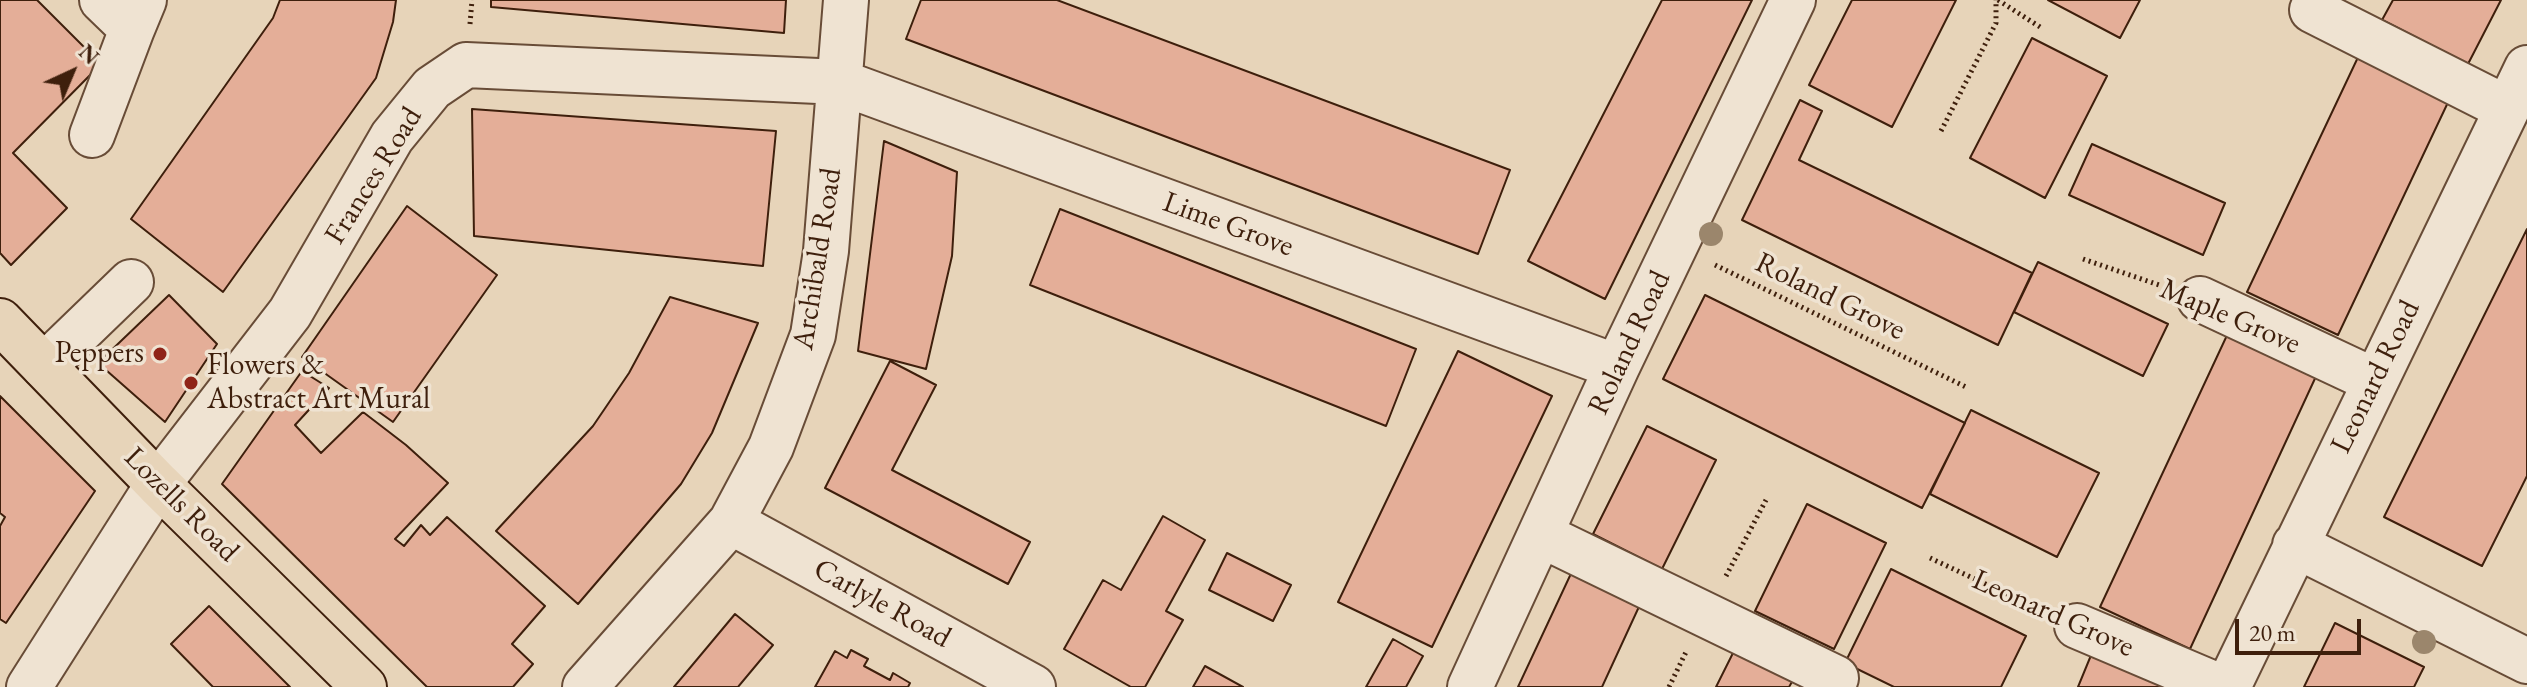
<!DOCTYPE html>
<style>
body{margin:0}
#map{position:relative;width:2527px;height:687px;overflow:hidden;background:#e7d4b9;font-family:"EB Garamond",serif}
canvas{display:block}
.north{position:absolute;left:32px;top:32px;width:80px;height:80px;-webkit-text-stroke:6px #efe3d2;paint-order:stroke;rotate:44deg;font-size:22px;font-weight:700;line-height:32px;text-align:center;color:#3e1f0c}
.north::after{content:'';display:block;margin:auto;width:28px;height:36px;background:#3e1f0c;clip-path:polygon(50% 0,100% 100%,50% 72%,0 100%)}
.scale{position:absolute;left:2235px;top:619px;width:126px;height:36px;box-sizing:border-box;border:4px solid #3e1f0c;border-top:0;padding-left:10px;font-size:24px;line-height:28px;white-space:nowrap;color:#3e1f0c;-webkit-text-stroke:6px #efe3d2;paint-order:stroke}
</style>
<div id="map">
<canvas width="2527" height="687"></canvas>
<div class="north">N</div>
<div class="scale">20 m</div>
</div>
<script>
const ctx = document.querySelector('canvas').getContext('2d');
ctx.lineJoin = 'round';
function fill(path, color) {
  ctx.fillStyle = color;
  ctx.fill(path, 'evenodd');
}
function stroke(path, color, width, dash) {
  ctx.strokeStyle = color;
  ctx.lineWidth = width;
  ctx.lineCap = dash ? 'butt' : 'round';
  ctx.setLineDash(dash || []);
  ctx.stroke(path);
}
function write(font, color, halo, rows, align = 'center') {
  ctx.font = font + ' "EB Garamond",serif';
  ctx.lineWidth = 7;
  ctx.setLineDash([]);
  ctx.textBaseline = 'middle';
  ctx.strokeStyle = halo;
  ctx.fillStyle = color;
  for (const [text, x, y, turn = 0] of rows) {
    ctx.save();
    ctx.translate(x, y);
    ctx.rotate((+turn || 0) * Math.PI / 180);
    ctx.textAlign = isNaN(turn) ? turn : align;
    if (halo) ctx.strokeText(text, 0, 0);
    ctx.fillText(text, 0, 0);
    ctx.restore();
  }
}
const building = new Path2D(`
 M0,0H37L101,64L13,153L67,208L11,265L0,253Z
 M280,0H396L393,22L376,78L223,292L131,219L273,18Z
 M491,0H786L784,33L491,7Z
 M921,0H1057L1510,170L1478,254L906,39Z
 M1662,0H1752L1605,299L1528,261Z
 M1852,0H1956L1892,127L1809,85Z
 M2048,0H2140L2120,38Z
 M2393,0H2501L2468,64L2382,20Z
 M2032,38L2107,76L2045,198L1970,158Z
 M2360,53L2451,96L2338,335L2247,292Z
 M1800,100L1822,111L1799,160L2032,273L1998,345L1742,220Z
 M472,109L776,131L763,266L474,236Z
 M884,141L957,172L952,256L926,369L858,351Z
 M2092,144L2225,203L2203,255L2069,195Z
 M407,206L497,275L393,422L302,357Z
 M1060,209L1416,349L1386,426L1030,285Z
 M2527,229V476L2482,566L2384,517Z
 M2038,262L2168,324L2143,376L2014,312Z
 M169,295L217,344L165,422L98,363Z
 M1705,295L1965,423L1922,508L1663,379Z
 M670,297L758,323L712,433L681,484L578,604L496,531L593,426L629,373Z
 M2229,331L2318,372L2190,649L2100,607Z
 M1458,351L1552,396L1432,647L1338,602Z
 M890,361L936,385L892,470L1030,542L1008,584L825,488Z
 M302,371L329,388L295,425L321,453L363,412L406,445L448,483L395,539L404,546L421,525L430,535L447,517L545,606L512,644L533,664L513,687H427L222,484Z
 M0,396L95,491L6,623L0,619V526L5,517L0,513Z
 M1971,410L2099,473L2057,557L1930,494Z
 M1647,426L1716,460L1662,569L1593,534Z
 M1807,504L1886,543L1834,649L1755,611Z
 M1163,516L1205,540L1166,611L1183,620L1145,687H1131L1064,649L1103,580L1121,590Z
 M1227,553L1291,585L1273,621L1209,590Z
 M1575,565L1643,598L1602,687H1518Z
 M1891,569L2026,636L2001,687H1894L1845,663Z
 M209,606L290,687H213L171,644Z
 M735,614L773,645L738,687H674Z
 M2335,623L2424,667L2414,687H2304Z
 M1393,639L1423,656L1406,687H1366Z
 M1737,645L1796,675L1789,687H1716Z
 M2094,648L2173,687H2078Z
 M851,650L868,659L864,666L890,680L893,673L910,683L908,687H815L835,651L847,658Z
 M1205,666L1243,687H1193Z`);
fill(building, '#e4ae98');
stroke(building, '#3e1f0c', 2);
const minor = new Path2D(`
 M102,0L132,29L144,0
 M2312,10L2506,108
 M92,135L132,29
 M2200,299L2375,381
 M44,366L131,282
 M731,522L1033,687
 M1541,535L1836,678
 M2295,545L2527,661
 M2077,626L2221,687
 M29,687L158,484L290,313L392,137L432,88L466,65L840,82L1617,367
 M585,687L731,522L771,447L813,335L826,251L846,0
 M1470,687L1617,367L1793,0
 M2228,687L2527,68`);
const major = new Path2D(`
 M0,321L158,484L364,687`);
stroke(minor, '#684c37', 48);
stroke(major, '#3e1f0c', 48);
stroke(new Path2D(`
 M1998,0L2040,27
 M470,24L472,0
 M1941,131L1996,23V0
 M2083,259L2162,286
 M1715,265L1966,387
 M1930,558L2041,610
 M1726,576L1766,500
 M1669,687L1686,652`), '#3e1f0c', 5, [2, 4]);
stroke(minor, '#efe3d2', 44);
stroke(major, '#e7d4b9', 44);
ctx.fillStyle = '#9b866c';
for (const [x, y] of [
 [1711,234],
 [2424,642]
]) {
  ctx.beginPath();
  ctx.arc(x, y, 12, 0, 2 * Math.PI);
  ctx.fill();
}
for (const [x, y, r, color] of [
 [160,354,8,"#8f2418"],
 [191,383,8,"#8f2418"]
]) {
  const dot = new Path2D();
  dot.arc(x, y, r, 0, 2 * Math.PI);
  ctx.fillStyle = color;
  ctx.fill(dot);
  stroke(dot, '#efe3d2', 3);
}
write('30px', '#3e1f0c', '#efe3d2', [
 ["Frances Road",374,176,-58],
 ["Lime Grove",1228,225,20],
 ["Archibald Road",818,259,-81],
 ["Roland Grove",1830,297,26],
 ["Maple Grove",2230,317,23],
 ["Roland Road",1630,343,-65],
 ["Leonard Road",2376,377,-64],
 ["Lozells Road",181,505,45],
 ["Carlyle Road",882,604,29],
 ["Leonard Grove",2053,614,24]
]);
write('30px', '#3e1f0c', '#efe3d2', [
 ["Peppers",144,354],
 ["Flowers &",207,366,"left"],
 ["Abstract Art Mural",207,400,"left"]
], 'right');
</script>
